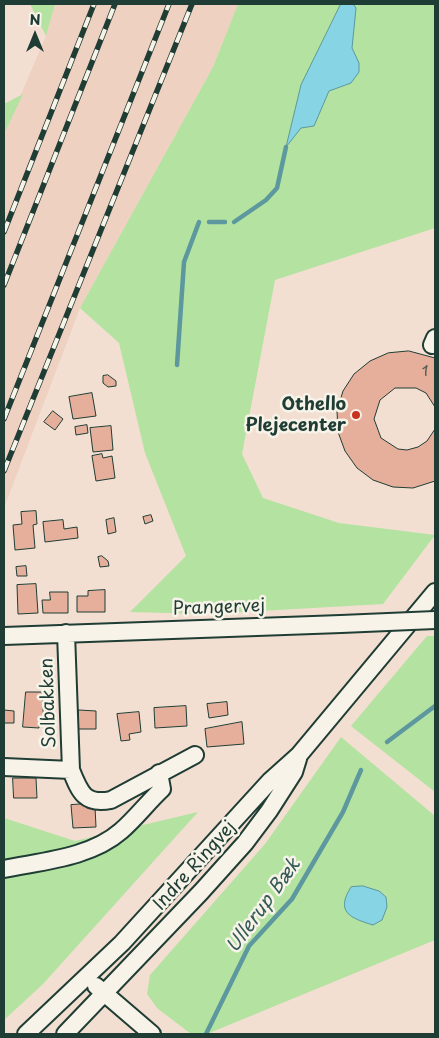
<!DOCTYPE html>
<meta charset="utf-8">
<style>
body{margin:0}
#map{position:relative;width:439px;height:1038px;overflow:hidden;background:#f2dfd1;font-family:"Playpen Sans",sans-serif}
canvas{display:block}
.frame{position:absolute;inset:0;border:5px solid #1f3d34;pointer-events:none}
.north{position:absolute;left:10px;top:10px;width:50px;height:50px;-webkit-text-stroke:4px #f7f3e8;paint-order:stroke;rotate:0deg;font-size:14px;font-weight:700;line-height:20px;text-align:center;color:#1f3d34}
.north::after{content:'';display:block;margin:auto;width:18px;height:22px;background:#1f3d34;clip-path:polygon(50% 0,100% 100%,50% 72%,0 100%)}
</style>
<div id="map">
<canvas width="439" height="1038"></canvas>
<div class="frame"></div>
<div class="north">N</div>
</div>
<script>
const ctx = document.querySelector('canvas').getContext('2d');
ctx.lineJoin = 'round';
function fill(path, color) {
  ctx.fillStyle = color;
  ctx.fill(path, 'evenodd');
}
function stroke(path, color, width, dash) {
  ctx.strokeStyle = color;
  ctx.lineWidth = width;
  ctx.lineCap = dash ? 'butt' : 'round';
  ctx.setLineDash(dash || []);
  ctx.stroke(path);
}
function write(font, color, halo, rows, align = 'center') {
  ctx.font = font + ' "Playpen Sans",sans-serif';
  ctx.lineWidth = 5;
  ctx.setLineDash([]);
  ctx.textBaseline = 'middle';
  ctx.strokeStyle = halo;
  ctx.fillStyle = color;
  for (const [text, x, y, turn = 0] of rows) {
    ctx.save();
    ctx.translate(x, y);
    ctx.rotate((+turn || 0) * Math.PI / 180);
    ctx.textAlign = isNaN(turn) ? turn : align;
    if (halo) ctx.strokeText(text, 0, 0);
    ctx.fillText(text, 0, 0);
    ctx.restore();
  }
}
fill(new Path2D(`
 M55,4H238L213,67L80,308L4,508V134L46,36Z`), '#eed1c1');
fill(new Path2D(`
 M30,4H55L46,36Z
 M238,4H435V228L275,280L242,454L263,498L339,523L435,535L383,604L207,614L130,612L186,556L145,453L119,343L80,308L213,67Z
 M23,94L4,134V104Z
 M427,636H435V792L351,726Z
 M341,737L435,816V940L207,1034H191L157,1008L147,994L150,975L265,844Z
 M198,812L43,984L4,1020V818L75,841Z`), '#b3e2a1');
const water = new Path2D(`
 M341,4H353L356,8L352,48L359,63V72L351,83L329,91L314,126L301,128L286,147L301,85Z
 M363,886L379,891L386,897L387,907L382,920L373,925C350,918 335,912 351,887Z`);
fill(water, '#86d4e4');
stroke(water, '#5d989e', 1);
stroke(new Path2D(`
 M209,222H225
 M234,222L266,200L277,188L286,147
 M177,365L184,262L199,222
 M387,742L435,706
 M206,1034L249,946L292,899L343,812L361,770`), '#5d989e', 4.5);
const building = new Path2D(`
 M409,351L435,358V407L426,393L416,388H395L380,400L374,419L381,438L398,449L407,450L418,447L427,441L435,429V481L413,488L393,487L373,480L357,468L345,451L338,432L337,411L343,391L354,374L370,361L388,353Z
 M108,375L116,381V386L108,387L103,383V376Z
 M92,393L96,416L73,419L69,397Z
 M53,411L63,419L55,430L44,422Z
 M87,425L88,433L76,435L75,427Z
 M111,426L113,450L93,452L90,428Z
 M102,454L103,458L112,456L115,478L96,481L92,456Z
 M36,511L37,524L33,525L35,548L15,550L13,525L22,524L21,512Z
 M151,515L153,521L145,524L143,517Z
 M114,518L116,532L108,534L106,520Z
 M63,520L64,529L77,527L78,538L45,542L43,522Z
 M102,556L108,561L109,566L100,567L98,557Z
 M26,566L27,576H17L16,567Z
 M36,584L38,613L18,614L17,585Z
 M105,590V612H77V596H88V591Z
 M50,592H68V613H43L42,600H50Z
 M26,692H42L44,725H39V728L23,727Z
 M227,702L228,715L209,718L207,704Z
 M186,706L187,726L155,728L154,708Z
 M4,710L14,711V723H4Z
 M79,710L96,711V729H78Z
 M139,712L141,732L129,734L130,740L121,741L117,714Z
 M242,722L244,744L207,747L205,729Z
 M13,778H36L37,798H14Z
 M87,804V808L95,807L96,827L73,828L71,805Z`);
fill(building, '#e5af9b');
stroke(building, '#1f3d34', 1);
const minor = new Path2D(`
 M432,345L435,338
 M66,633L71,770C80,793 85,805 111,800L195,755
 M4,636L341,624
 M4,767L71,770
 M4,869C42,861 90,858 121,831C136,818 148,802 162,789L159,773
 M96,986L152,1034
 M26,1034L122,943L270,781L299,755L435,592
 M65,1034L201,892L245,843L269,811L294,772L298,759`);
stroke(minor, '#1f3d34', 20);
stroke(minor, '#f7f3e8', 16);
const rail = new Path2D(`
 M4,232L94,4
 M4,285L115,4
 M4,419L169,4
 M4,471L192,4`);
stroke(rail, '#1f3d34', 5.5);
stroke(rail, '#f7f3e8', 4, [11]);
const minorBridge = new Path2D(`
 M341,624L435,620`);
stroke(minorBridge, '#1f3d34', 20, []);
stroke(minorBridge, '#f7f3e8', 16);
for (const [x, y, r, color] of [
 [356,415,5,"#c8321e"]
]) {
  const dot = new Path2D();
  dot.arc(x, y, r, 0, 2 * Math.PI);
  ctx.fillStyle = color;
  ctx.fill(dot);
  stroke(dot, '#f7f3e8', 2);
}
write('15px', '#505a4e', null, [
 ["1",425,372]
]);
write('bold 18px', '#1f3d34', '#f7f3e8', [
 ["Othello",346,405],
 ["Plejecenter",346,426]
], 'right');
write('18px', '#1f3d34', '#f7f3e8', [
 ["Prangervej",219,608,-2],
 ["Solbakken",49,703,-92],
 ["Indre Ringvej",195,866,-48]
]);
write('italic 19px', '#345b57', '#f7f3e8', [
 ["Ullerup Bæk",264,906,-54]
]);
</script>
